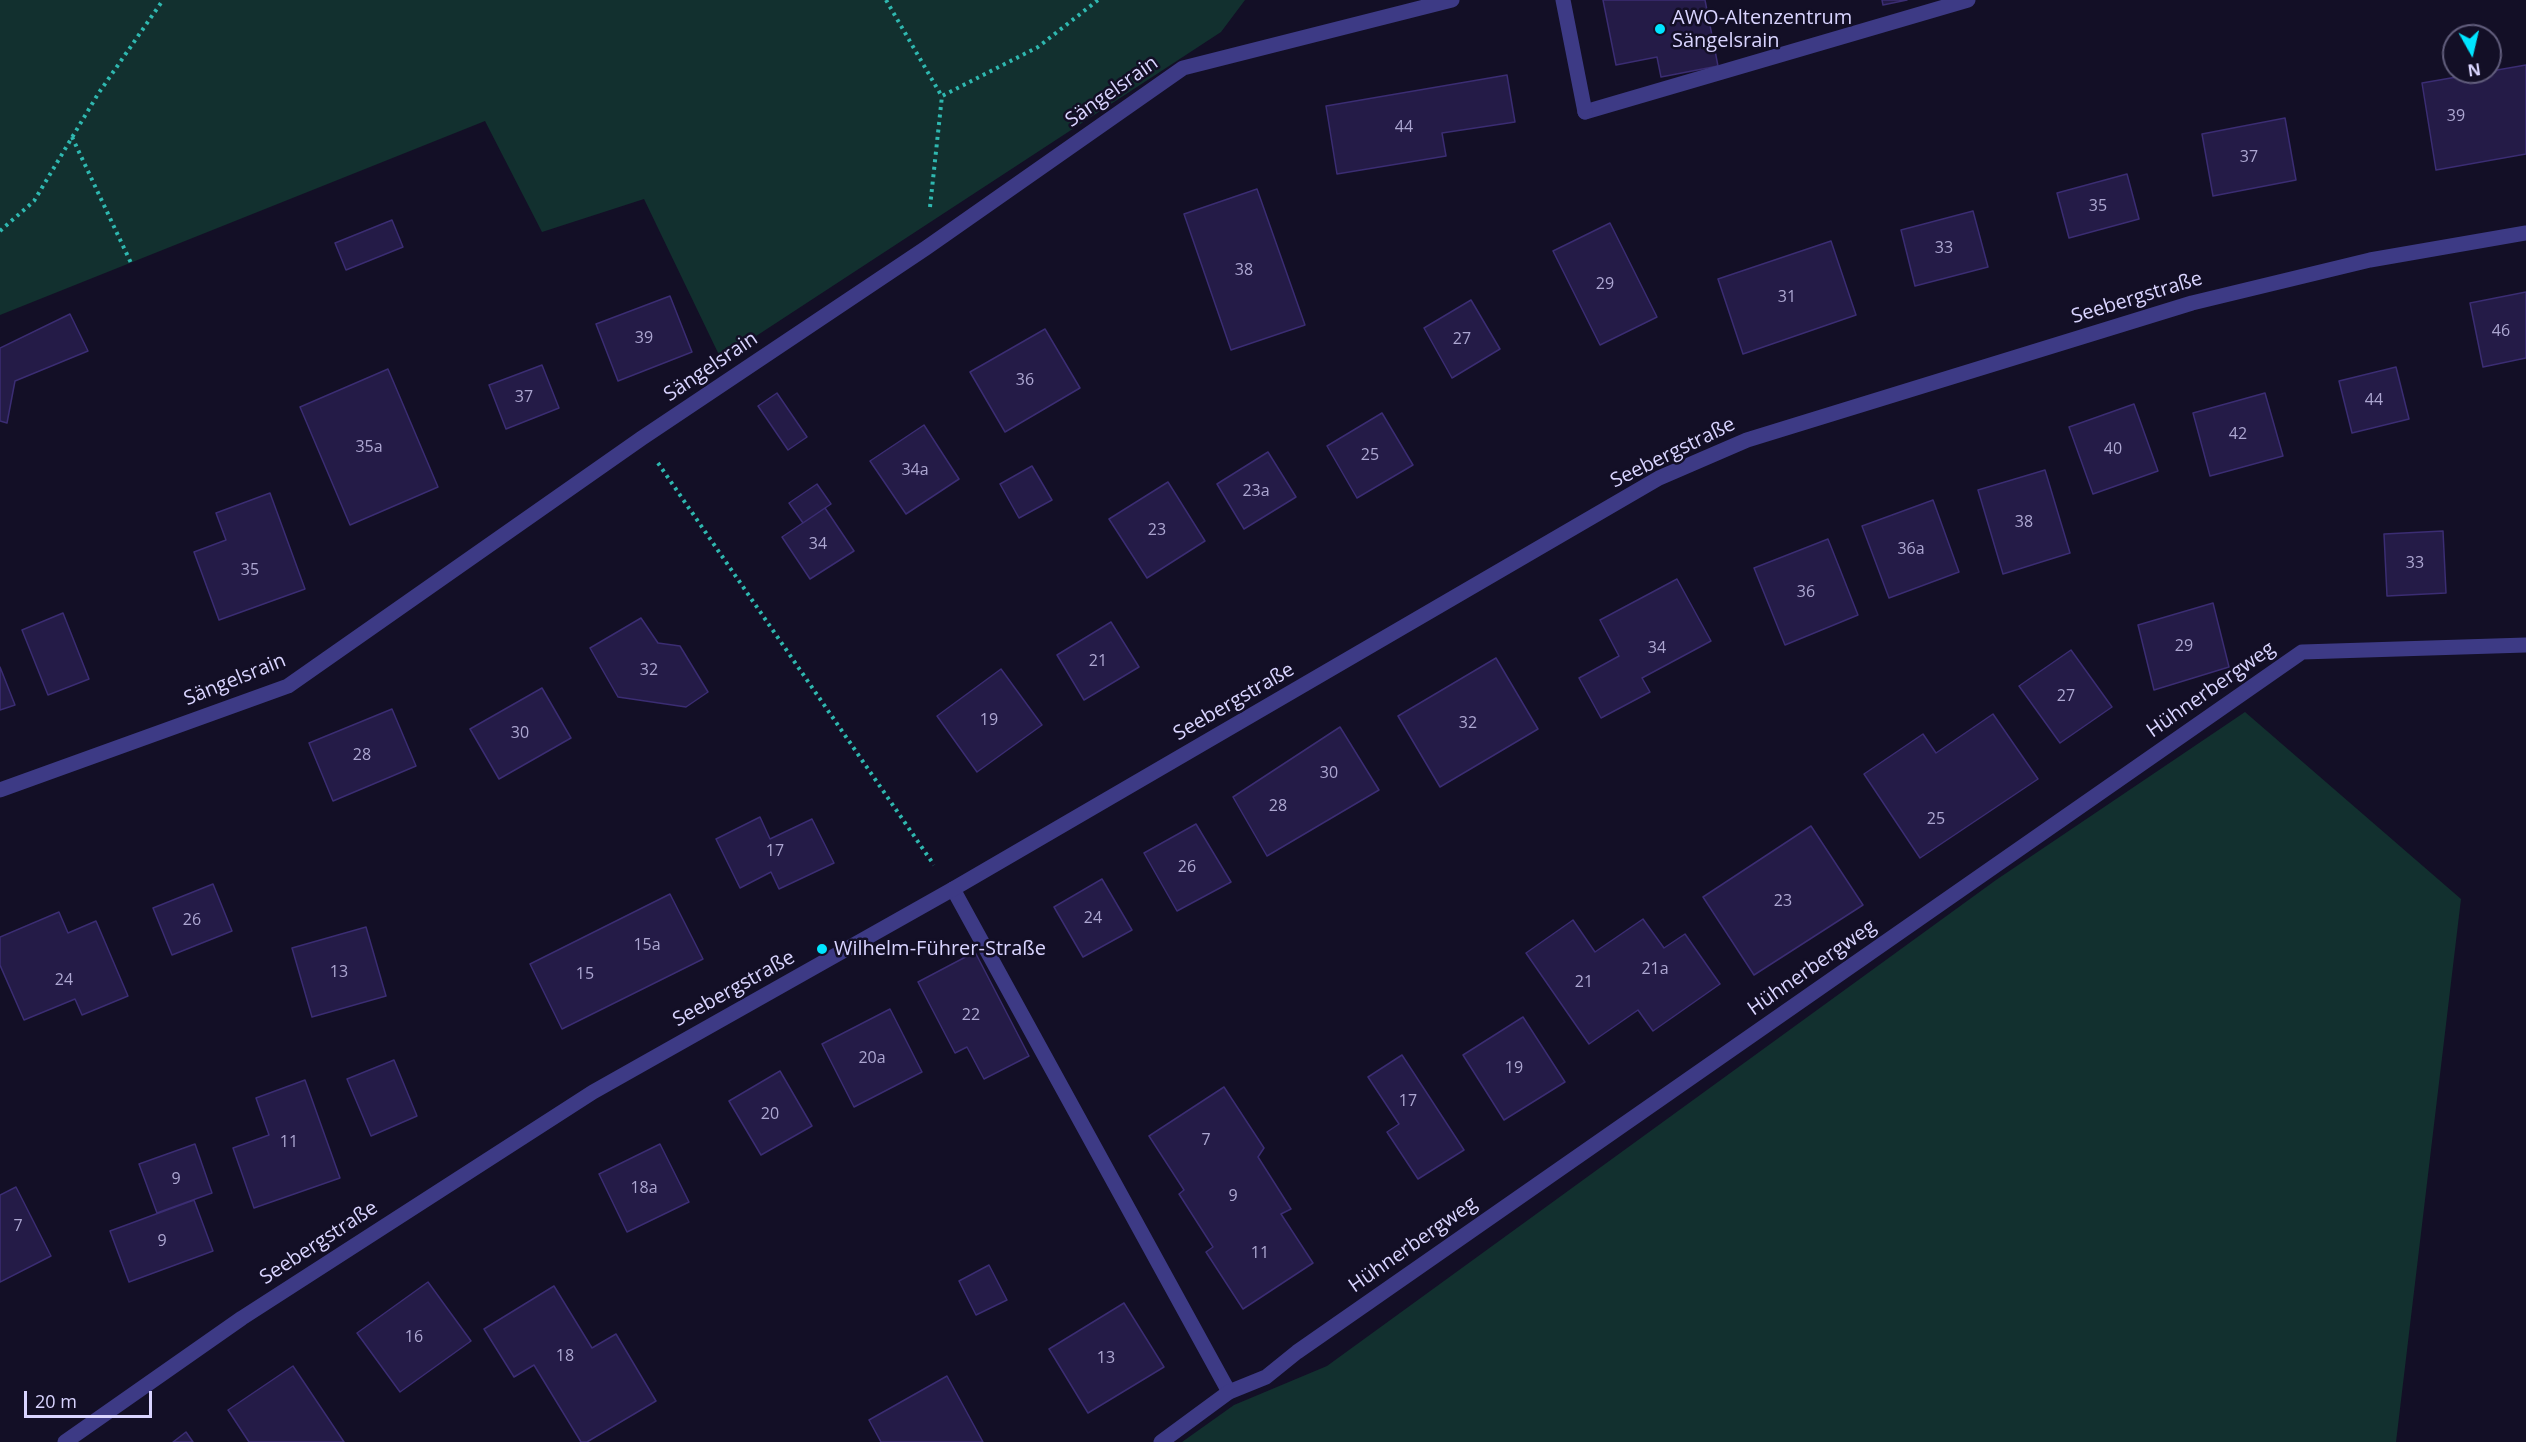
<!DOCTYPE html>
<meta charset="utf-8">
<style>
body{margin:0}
#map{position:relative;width:2526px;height:1442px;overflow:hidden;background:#130f26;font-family:"Open Sans",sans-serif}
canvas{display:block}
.north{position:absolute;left:2442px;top:24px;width:60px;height:60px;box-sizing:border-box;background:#130f26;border:2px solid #625e7d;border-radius:50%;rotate:172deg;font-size:16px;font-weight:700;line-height:24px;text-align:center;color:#d9d4ff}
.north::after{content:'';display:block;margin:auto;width:21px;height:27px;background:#00e5ff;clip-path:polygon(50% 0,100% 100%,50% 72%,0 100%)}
.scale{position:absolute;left:24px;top:1391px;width:128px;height:27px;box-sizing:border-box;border:3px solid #d9d4ff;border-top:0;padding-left:8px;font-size:18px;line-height:21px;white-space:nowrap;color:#d9d4ff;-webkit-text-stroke:4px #130f26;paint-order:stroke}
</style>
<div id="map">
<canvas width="2526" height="1442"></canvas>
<div class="north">N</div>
<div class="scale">20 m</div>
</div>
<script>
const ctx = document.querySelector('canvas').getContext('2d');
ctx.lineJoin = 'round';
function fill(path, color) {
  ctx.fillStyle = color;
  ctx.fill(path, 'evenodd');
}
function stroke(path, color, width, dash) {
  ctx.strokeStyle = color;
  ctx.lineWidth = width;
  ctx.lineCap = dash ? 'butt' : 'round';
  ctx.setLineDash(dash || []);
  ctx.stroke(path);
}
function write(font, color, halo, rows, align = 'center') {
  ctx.font = font + ' "Open Sans",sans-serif';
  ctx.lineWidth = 5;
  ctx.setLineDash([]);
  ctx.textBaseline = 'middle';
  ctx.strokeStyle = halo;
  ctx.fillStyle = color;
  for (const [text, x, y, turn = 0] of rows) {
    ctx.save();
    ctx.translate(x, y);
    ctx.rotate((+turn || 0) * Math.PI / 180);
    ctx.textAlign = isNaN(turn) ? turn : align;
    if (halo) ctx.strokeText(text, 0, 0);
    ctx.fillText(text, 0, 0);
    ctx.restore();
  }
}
fill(new Path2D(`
 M0,0H1245L1221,32L721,359L644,199L542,232L485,121L0,315Z
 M2245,712L2461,899L2396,1442H1182L1234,1405L1327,1366L1996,880Z`), '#12302f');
const building = new Path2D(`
 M1603,0H1705L1718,66L1661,77L1657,57L1616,65Z
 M1882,0H1907L1883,5Z
 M2526,65V154L2436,170L2422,83Z
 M1507,75L1515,122L1442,133L1446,156L1337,174L1326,106Z
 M2285,118L2296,180L2213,196L2202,134Z
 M2127,174L2139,219L2069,238L2057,193Z
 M1257,189L1305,325L1231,350L1184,214Z
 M1973,211L1988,267L1915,286L1901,230Z
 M392,220L403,247L346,270L335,243Z
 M1610,223L1657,317L1600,345L1553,251Z
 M1831,241L1856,315L1743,354L1718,279Z
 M2526,292V358L2483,367L2470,303Z
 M670,296L692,352L618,381L596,324Z
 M1471,300L1500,349L1452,378L1424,328Z
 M70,314L88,351L15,381L7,423L0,421V348Z
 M1045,329L1080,388L1005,432L970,372Z
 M542,365L559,408L506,429L489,385Z
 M2396,367L2409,419L2352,433L2339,381Z
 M388,369L438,487L350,525L300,407Z
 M777,393L807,437L788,450L758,406Z
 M2265,393L2283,456L2210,476L2193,413Z
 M2134,404L2158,471L2093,494L2069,427Z
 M1382,413L1413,465L1357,498L1327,446Z
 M924,425L959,479L906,514L870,461Z
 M1268,452L1296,497L1244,529L1217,484Z
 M1032,466L1052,500L1019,518L1000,484Z
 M2045,470L2070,553L2003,574L1978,490Z
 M1168,482L1205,541L1147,578L1109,519Z
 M817,484L831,504L803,523L789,503Z
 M270,493L305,589L219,620L194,552L226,540L216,513Z
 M1933,500L1959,572L1889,598L1862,526Z
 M825,508L854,551L810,579L782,537Z
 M2443,531L2446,593L2387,596L2384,534Z
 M1828,539L1858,615L1785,645L1754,568Z
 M1677,579L1711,641L1642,678L1650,692L1601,718L1579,678L1619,656L1600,620Z
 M2213,603L2229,667L2154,690L2138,625Z
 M63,613L89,679L48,695L22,630Z
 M641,618L658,643L680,646L708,692L686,707L618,697L590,648Z
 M1111,622L1139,667L1084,700L1057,655Z
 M2071,650L2112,707L2060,743L2019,686Z
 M1496,658L1538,729L1440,787L1398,716Z
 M0,667L15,705L0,710Z
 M1001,669L1042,725L977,772L937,716Z
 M542,688L571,738L499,779L470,729Z
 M392,709L416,766L333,801L309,743Z
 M1993,714L2038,779L1920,858L1864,774L1923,734L1936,753Z
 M1340,727L1379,790L1267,856L1233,797Z
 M760,817L770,839L812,819L834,863L779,889L771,872L740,888L716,839Z
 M1196,824L1231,882L1177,911L1144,853Z
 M1811,826L1863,905L1754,975L1703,897Z
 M1102,879L1132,930L1083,957L1054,907Z
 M213,884L232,931L172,955L153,908Z
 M670,894L703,959L562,1029L530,964Z
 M59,912L68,933L96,921L128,996L82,1015L75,999L24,1020L0,965V937Z
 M1643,919L1664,948L1685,934L1720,984L1653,1031L1638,1010L1589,1044L1526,953L1573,920L1595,952Z
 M366,927L386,996L312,1017L292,948Z
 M975,952L1029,1056L984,1079L967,1047L955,1053L918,982Z
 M890,1009L922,1072L854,1107L822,1044Z
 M1523,1017L1565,1082L1504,1120L1463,1055Z
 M1402,1055L1464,1150L1418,1179L1387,1132L1399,1124L1368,1077Z
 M394,1060L417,1116L371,1136L347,1079Z
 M780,1071L812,1126L761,1155L729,1101Z
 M305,1080L340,1178L254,1208L233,1148L269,1135L256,1098Z
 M1224,1087L1264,1148L1258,1157L1291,1209L1281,1214L1313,1263L1243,1309L1206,1252L1213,1247L1179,1194L1184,1190L1149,1136Z
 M195,1144L212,1193L157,1213L139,1164Z
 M660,1144L689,1202L627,1232L599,1174Z
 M16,1187L51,1256L0,1282V1195Z
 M194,1200L213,1251L129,1282L110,1231Z
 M989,1265L1007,1300L976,1315L959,1281Z
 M428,1282L471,1341L400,1392L357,1333Z
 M554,1286L592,1348L616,1334L656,1401L587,1442H581L534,1365L514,1377L484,1329Z
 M1124,1303L1164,1367L1088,1413L1049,1349Z
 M293,1366L344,1442H249L228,1410Z
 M947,1376L983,1442H881L869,1420Z
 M186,1432L193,1442H173Z`);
fill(building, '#241b47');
stroke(building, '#3b2d73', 1.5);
stroke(new Path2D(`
 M886,0L941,95
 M72,137L131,263
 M930,207L942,96L1038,47L1098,0
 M0,231L34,201L98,94L163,0
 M658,463L934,865`), '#2fb8b0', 4, [3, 4.5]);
stroke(new Path2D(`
 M1585,112L1968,0
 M953,889L1229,1392`), '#3d3a85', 15);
stroke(new Path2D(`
 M1563,0L1585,112
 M0,790L288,686L642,438L926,248L1183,68L1452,0
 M65,1442L242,1318L593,1092L953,889L1659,478L1747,440L2192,303L2370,260L2526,233
 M1161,1442L1229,1392L1266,1377L1297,1352L2302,652L2526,645`), '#3d3a85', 15);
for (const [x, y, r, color] of [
 [1660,29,6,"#00e5ff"],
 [822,949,6,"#00e5ff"]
]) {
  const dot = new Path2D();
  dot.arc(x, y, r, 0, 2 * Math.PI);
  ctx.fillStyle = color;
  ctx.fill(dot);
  stroke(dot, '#130f26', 2);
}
write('16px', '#aca6d1', null, [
 ["39",2456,116],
 ["44",1404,127],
 ["37",2249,157],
 ["35",2098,206],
 ["33",1944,248],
 ["38",1244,270],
 ["29",1605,284],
 ["31",1787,297],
 ["46",2501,331],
 ["39",644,338],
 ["27",1462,339],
 ["36",1025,380],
 ["37",524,397],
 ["44",2374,400],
 ["42",2238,434],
 ["35a",369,447],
 ["40",2113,449],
 ["25",1370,455],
 ["34a",915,470],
 ["23a",1256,491],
 ["38",2024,522],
 ["23",1157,530],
 ["34",818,544],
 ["36a",1911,549],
 ["33",2415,563],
 ["35",250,570],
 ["36",1806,592],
 ["29",2184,646],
 ["34",1657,648],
 ["21",1098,661],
 ["32",649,670],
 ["27",2066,696],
 ["19",989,720],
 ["32",1468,723],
 ["30",520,733],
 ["28",362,755],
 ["30",1329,773],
 ["28",1278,806],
 ["25",1936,819],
 ["17",775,851],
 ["26",1187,867],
 ["23",1783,901],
 ["24",1093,918],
 ["26",192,920],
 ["15a",647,945],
 ["21a",1655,969],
 ["13",339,972],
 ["15",585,974],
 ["24",64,980],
 ["21",1584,982],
 ["22",971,1015],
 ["20a",872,1058],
 ["19",1514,1068],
 ["17",1408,1101],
 ["20",770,1114],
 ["7",1206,1140],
 ["11",289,1142],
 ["9",176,1179],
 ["18a",644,1188],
 ["9",1233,1196],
 ["7",18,1226],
 ["9",162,1241],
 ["11",1260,1253],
 ["16",414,1337],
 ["18",565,1356],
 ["13",1106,1358]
]);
write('20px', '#d9d4ff', '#130f26', [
 ["AWO-Altenzentrum",1672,18],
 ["Sängelsrain",1672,41],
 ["Wilhelm-Führer-Straße",834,949]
], 'left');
write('20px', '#d9d4ff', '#130f26', [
 ["Sängelsrain",1112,92,-35],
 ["Seebergstraße",2137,298,-17],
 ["Sängelsrain",711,367,-34],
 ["Seebergstraße",1673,453,-26],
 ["Sängelsrain",235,680,-22],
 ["Hühnerbergweg",2211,690,-35],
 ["Seebergstraße",1234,702,-30],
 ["Hühnerbergweg",1812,968,-35],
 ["Seebergstraße",734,989,-29],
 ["Seebergstraße",319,1243,-33],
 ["Hühnerbergweg",1413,1245,-35]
]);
</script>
